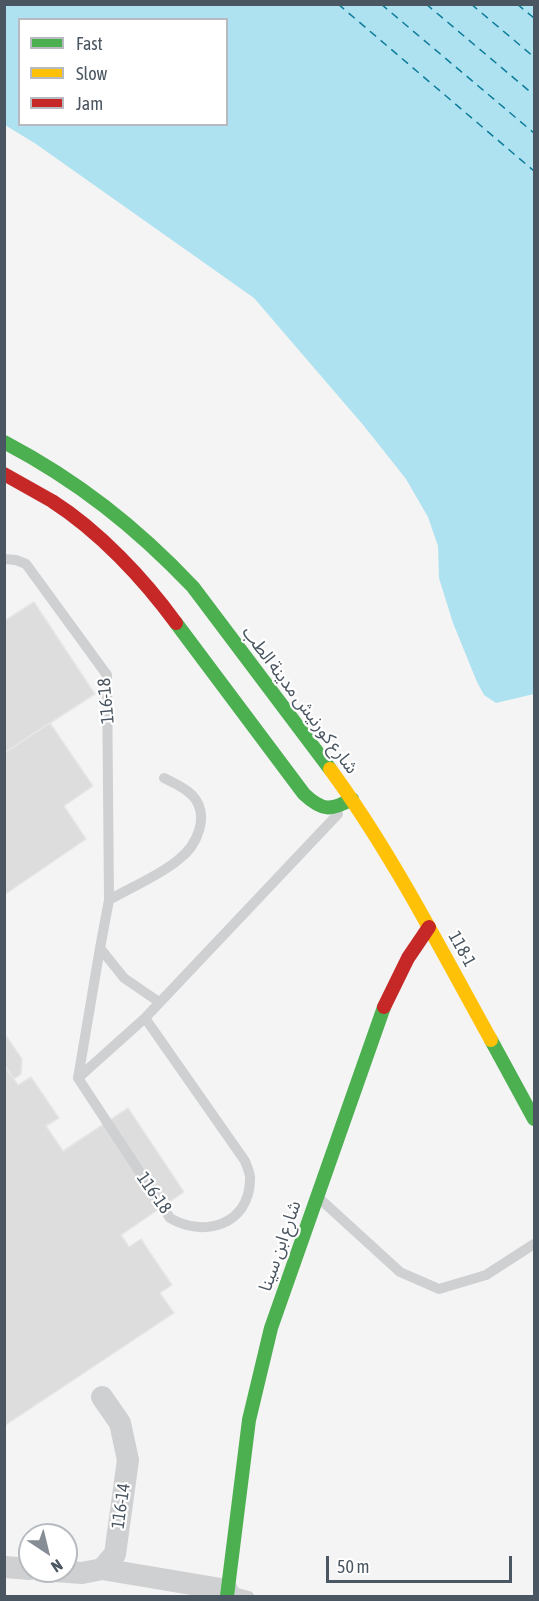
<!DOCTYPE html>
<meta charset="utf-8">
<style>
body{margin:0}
#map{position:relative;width:539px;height:1601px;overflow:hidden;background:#f4f4f4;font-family:"Asap Condensed",sans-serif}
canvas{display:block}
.frame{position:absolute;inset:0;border:6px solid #4a5661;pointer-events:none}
.legend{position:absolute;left:18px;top:18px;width:210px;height:108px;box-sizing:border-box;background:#fff;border:2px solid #b7bbc0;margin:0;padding:8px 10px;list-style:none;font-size:18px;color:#4a5661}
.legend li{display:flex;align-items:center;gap:12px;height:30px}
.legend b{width:30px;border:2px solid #b7bbc0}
.north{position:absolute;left:18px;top:1523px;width:60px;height:60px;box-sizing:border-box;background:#fff;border:2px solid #b7bbc0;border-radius:50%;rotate:145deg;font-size:16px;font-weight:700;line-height:24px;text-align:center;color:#4a5661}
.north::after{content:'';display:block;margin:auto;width:21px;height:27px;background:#868d94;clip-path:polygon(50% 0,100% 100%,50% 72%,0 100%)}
.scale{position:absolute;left:326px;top:1556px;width:186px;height:27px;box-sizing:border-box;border:3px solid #4a5661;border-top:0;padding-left:8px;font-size:18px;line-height:21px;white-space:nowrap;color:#4a5661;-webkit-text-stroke:4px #fff;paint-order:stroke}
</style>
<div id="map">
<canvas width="539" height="1601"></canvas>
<div class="frame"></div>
<ul class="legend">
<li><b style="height:8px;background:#4caf50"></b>Fast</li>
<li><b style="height:8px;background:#ffc107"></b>Slow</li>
<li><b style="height:8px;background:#c62828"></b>Jam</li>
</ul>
<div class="north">N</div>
<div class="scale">50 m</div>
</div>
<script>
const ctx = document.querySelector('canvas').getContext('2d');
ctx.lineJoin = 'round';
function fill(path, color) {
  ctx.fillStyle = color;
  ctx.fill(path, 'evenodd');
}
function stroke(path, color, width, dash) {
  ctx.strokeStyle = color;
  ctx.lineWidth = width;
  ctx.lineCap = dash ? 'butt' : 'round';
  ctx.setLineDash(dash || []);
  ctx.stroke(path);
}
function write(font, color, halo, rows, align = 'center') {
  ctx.font = font + ' "Asap Condensed","Noto Sans Arabic",sans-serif';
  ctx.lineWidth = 4.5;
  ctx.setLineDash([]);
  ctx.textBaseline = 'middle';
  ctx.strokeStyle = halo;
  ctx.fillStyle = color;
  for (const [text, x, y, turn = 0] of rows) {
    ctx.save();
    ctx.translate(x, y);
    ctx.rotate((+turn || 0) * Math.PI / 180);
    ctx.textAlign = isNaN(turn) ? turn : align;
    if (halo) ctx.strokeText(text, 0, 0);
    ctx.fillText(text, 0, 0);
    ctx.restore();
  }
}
fill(new Path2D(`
 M4,5H534V694L496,703L484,695L477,682L453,623L439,578L438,546L428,517L406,479L364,426L254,298L36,144L5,125ZM20,20H226V124H20Z`), '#aee2f0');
stroke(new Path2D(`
 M338,4L534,171
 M381,4L534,133
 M426,4L534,95
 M471,4L534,57
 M517,4L534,18`), '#0c7c9b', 1.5, [8, 6]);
const building = new Path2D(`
 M34,602L95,694L4,753V621Z
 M50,723L93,786L64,806L86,839L4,895V753Z
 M4,1033L22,1059L21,1074L14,1079L4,1064Z
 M4,1065L18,1085L31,1077L59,1118L46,1126L63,1151L128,1108L184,1192L121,1235L129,1247L141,1239L172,1285L160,1293L174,1313L4,1426Z`);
fill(building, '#ddddde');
stroke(building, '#e5e6e7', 1.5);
stroke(new Path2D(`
 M4,559L16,560L26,564L107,675L109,900L100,948L124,978L159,1002
 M109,900C131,887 159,876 178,860C197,846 211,815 192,795C184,787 174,783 164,778
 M145,1018L245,1161C247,1167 251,1174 250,1180C249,1225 204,1238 170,1218L78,1078L145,1018L338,814
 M78,1078L100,948
 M320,1199L400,1272L439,1289L486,1275L534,1244
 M230,1591L249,1596`), '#ced0d2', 10);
stroke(new Path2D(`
 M4,1567L30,1569
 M102,1569L227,1590
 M55,1571L82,1573L102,1569L115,1554L128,1460L120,1423L102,1397`), '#ced0d2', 22);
stroke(new Path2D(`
 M4,442C78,481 136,527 193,587L330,769
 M176,623L304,794C322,811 331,811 352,799
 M491,1040L534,1119
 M227,1596L249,1420L271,1328L384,1007`), '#4caf50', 14);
stroke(new Path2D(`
 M330,769C391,852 441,950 491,1040`), '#ffc107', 14);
stroke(new Path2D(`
 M4,474C20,483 36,492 52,501C99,531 144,579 176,623
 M384,1007L408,958L429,927`), '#c62828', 14);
write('18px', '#4a5661', '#fff', [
 ["شارع كورنيش مدينة الطب",300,700,53],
 ["116-18",106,701,-95],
 ["118-1",462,949,61],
 ["116-18",154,1193,55],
 ["شارع ابن سينا",280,1246,-71],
 ["116-14",121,1506,-82]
]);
</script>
